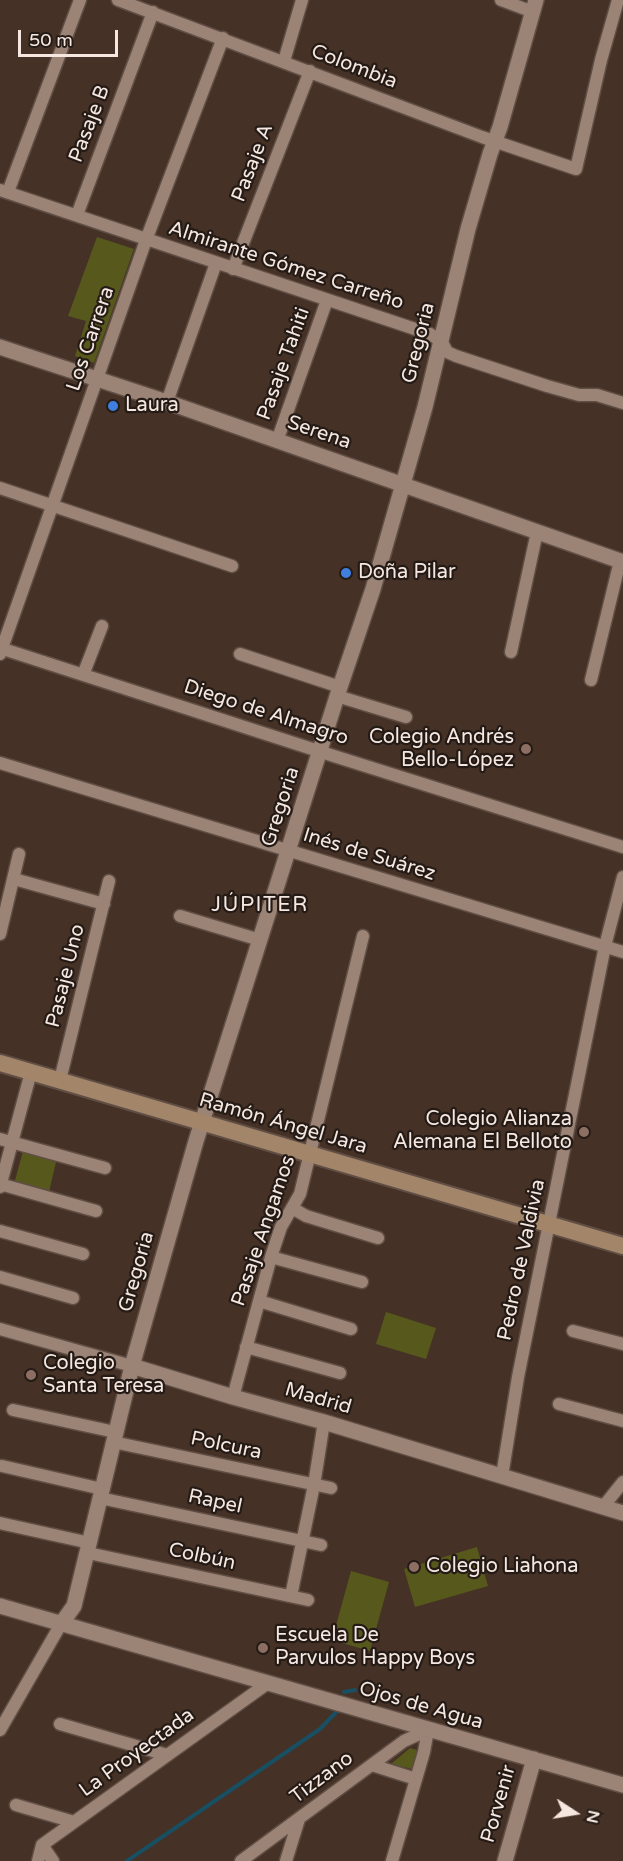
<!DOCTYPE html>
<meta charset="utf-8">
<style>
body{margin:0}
#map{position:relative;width:623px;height:1861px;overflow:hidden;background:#453125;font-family:"Varela Round",sans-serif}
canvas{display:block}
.north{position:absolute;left:545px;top:1783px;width:60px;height:60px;-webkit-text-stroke:4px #241b16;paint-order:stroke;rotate:102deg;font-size:16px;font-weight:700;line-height:24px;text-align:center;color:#f6e8e1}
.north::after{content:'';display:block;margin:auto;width:21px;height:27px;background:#f6e8e1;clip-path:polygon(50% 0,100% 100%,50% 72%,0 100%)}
.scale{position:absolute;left:18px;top:30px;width:100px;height:27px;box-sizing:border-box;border:3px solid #f6e8e1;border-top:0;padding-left:8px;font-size:18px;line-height:21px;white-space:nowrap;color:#f6e8e1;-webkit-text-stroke:4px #241b16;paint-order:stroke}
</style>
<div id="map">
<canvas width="623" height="1861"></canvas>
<div class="north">N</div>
<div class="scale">50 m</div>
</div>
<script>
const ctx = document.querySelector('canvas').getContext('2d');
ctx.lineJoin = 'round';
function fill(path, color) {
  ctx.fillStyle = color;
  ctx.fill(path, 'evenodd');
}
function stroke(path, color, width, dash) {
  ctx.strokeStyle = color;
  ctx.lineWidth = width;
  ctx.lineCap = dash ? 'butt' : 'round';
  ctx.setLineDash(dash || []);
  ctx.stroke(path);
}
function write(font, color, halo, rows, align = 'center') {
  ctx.font = font + ' "Varela Round",sans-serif';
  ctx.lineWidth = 4.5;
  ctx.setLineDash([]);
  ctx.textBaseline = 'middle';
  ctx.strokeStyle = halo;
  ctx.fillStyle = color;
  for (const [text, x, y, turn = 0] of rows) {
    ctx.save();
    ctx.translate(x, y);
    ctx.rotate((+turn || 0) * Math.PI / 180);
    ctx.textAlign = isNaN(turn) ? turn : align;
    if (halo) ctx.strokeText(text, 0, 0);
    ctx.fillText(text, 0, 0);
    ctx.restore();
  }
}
fill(new Path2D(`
 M97,237L134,249L94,363L75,356L86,321L68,316Z
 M23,1151L56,1162L49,1192L14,1184Z
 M386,1312L436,1328L426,1359L376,1344Z
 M477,1547L488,1586L415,1607L404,1569Z
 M351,1571L389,1582L370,1651L332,1640Z
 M410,1748L417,1750L412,1769L391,1764Z`), '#57591c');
stroke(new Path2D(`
 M344,1692L355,1690
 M127,1861L320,1729L340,1708`), '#194f62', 4);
const minor = new Path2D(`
 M118,0L482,137L576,169L601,60L618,0
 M501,0L533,12
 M284,61L302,0
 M0,190L430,334L442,342L447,352L456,356L547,386L579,395H597L623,403
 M8,192L80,0
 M77,215L153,12
 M233,269L310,71
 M167,402L216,263
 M277,441L327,300
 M0,488L232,566
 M0,648L337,757L623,847
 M511,652L537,532
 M0,654L146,240L223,38
 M240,654L340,687
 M83,675L102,626
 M591,680L620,561
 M337,696L406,717
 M0,763L623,952
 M14,879L104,904
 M180,916L260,940
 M0,934L19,854
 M60,1080L109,881
 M0,1139L105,1168
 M0,1184L96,1211
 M0,1187L31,1072
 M292,1208L306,1216L378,1238
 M0,1231L83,1254
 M271,1257L362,1282
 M0,1277L73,1298
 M259,1301L351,1329
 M0,1329L132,1366
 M573,1331L623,1344
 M246,1347L340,1373
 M233,1397L271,1257L281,1227L300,1194L363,936
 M559,1404L623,1421
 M13,1410L115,1432
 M113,1442L331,1488
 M2,1466L102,1489
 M502,1476L518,1377L605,946L623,877
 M100,1498L321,1545
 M603,1507L623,1482
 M0,1523L90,1543
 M88,1553L308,1600
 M291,1596L314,1485L324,1422
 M60,1724L167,1755
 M0,1730L61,1624
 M372,1765L416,1779
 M16,1805L74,1822
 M42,1845L53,1861
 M38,1861L42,1845L268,1683
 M241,1861L404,1741L428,1730
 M286,1861L299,1819
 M392,1861L424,1752L428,1730`);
const tertiary = new Path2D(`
 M0,347L167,402L623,562
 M132,1366L233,1397L324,1422L623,1513
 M0,1606L623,1785
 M61,1624L74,1606L132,1366L196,1141L340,687L373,589L425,407L468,229L490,154L500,127L536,0
 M505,1861L534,1759`);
const secondary = new Path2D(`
 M0,1063L623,1246`);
stroke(minor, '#604e45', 15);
stroke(tertiary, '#604e45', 18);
stroke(secondary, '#604e45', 20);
stroke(minor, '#9b8376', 12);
stroke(tertiary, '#9b8376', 15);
stroke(secondary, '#a38569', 16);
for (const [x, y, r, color] of [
 [113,406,6,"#3f7fe0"],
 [346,573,6,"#3f7fe0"],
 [526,749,6,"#8d6e63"],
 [584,1132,6,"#8d6e63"],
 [31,1375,6,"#8d6e63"],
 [414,1567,6,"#8d6e63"],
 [263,1648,6,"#8d6e63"]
]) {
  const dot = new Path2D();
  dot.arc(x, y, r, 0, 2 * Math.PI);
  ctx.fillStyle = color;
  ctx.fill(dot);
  stroke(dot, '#241b16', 2);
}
write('20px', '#f6e8e1', '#241b16', [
 ["Colombia",354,67,21],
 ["Pasaje B",90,124,-69],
 ["Pasaje A",253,163,-69],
 ["Almirante Gómez Carreño",286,266,18],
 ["Los Carrera",91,339,-71],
 ["Gregoria",419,343,-76],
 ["Pasaje Tahiti",284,364,-70],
 ["Serena",319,433,19],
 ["Diego de Almagro",266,713,18],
 ["Gregoria",281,807,-72],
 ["Inés de Suárez",369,855,17],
 ["Pasaje Uno",66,976,-76],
 ["Ramón Ángel Jara",283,1124,16],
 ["Pasaje Angamos",264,1231,-71],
 ["Pedro de Valdivia",522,1260,-78],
 ["Gregoria",137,1272,-74],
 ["Madrid",318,1399,16],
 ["Polcura",226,1446,12],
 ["Rapel",215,1502,12],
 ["Colbún",202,1557,12],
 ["Ojos de Agua",421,1706,16],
 ["La Proyectada",137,1753,-36],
 ["Tizzano",322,1778,-37],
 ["Porvenir",499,1804,-74]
]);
write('20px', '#f6e8e1', '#241b16', [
 ["Laura",125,406],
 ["Doña Pilar",358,573],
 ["Colegio Andrés",514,738,"right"],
 ["Bello-López",514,761,"right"],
 ["Colegio Alianza",572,1120,"right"],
 ["Alemana El Belloto",572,1143,"right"],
 ["Colegio",43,1364],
 ["Santa Teresa",43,1387],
 ["Colegio Liahona",426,1567],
 ["Escuela De",275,1636],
 ["Parvulos Happy Boys",275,1659]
], 'left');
ctx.letterSpacing = '1.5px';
write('21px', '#f6e8e1', '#241b16', [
 ["JÚPITER",260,905]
]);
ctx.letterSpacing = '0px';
</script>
